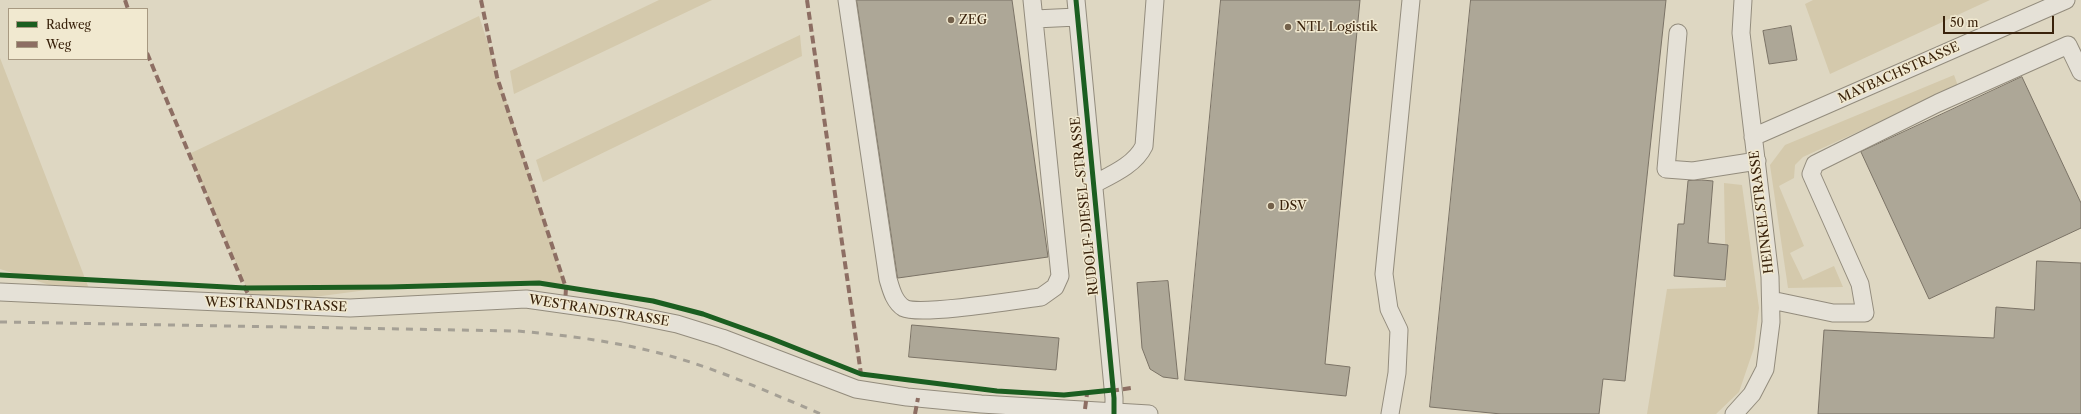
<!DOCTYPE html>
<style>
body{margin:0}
#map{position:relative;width:2081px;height:414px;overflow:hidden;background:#ded7c2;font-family:"Libre Caslon Text",serif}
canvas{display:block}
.legend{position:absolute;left:8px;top:8px;width:140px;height:52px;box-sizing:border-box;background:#f1e9d0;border:1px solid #a79981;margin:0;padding:5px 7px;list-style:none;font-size:12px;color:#39220b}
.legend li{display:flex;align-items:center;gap:8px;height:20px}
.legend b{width:20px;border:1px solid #a79981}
.scale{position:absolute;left:1943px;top:16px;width:111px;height:18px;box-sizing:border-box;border:2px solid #39220b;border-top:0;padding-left:5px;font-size:12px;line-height:14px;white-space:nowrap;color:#39220b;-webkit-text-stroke:3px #f1e9d0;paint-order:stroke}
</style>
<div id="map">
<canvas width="2081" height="414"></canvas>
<ul class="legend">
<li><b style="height:5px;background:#1b5e20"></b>Radweg</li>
<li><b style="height:5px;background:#8d6e63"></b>Weg</li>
</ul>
<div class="scale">50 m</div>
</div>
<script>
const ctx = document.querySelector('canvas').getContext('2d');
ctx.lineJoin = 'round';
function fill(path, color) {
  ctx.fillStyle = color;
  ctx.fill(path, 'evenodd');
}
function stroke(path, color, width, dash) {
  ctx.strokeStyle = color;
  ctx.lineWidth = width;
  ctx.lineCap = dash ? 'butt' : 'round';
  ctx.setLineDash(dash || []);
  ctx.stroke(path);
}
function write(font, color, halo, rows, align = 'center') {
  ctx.font = font + ' "Libre Caslon Text",serif';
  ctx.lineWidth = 3;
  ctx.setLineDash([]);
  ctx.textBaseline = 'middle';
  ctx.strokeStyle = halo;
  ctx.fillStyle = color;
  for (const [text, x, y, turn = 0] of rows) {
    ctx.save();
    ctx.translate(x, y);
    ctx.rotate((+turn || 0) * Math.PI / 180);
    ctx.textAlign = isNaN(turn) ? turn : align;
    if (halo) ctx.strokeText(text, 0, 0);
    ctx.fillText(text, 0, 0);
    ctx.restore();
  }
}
fill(new Path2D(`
 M659,0H712L514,94L510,71Z
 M1813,0H1990L1830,74L1805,4Z
 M479,16L566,288L539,283L389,287L254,305L189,154Z
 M800,35L802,56L543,182L536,160Z
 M0,58L93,299L0,269Z
 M1954,75L1958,86L1803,157L1795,165L1794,178L1779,186L1804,246L1790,253L1803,280L1834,266L1843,287L1788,288L1770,165L1785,145Z
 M1724,183L1742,185L1759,308L1754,348L1739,392L1716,414H1647L1667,289L1726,287Z`), '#d4c9ac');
const building = new Path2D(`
 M857,0H1012L1048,257L898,278Z
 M1221,0H1360L1325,364L1350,367L1346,396L1185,380Z
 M1471,0H1666L1625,381L1603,379L1599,414H1501L1430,407Z
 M1791,26L1797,60L1769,64L1763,31Z
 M2022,77L2081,203V228L1929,299L1861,152Z
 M1702,180L1713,181L1708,243L1728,245L1725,280L1674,276L1678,224H1684L1688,181Z
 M2037,261L2081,263V414H1818L1824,330L1994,338L1996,307L2034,310Z
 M1168,281L1178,379L1163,377L1150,369L1142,348L1137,283Z
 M912,325L1059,338L1056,370L909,357Z`);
fill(building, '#ada797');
stroke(building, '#7b7366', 1);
const minor = new Path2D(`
 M847,0L888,279C891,289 894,302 904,308C920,316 1018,300 1041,297L1055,287L1060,276L1032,0
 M1076,0L1114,398V414
 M1035,19L1077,17
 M1678,33L1666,169L1693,171L1757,161
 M1753,137L2066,0
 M1094,184C1111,175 1135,165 1144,146L1155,0
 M0,292L350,308L526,299L618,312L677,324L722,338L856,389L907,397L981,404L1149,414
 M1771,300L1833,313H1865L1860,284L1811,174L1815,164L1938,103L2068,45L2081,72
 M1390,414L1397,373L1399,330L1389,309L1384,274L1411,0
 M1734,414L1752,394L1765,369L1771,322L1770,277L1741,33L1743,0`);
stroke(minor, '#938c7d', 19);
stroke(minor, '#e5e1d7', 17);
stroke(new Path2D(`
 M0,322L517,331C565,335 612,341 659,353C714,367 768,392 821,414`), '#a5a095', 3, [7, 7]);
stroke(new Path2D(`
 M125,0L128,9
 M481,0L497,77L566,288L565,304
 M807,0L861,374
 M147,53L245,288L254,305
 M1111,391L1131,388
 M1085,409L1087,394
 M915,414L918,398`), '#8d6e63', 4, [8, 4]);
stroke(new Path2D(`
 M1076,0L1114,398V414
 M0,275L245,288L389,287L539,283L653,301L703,314L770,338L861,374L997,391L1064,395L1113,390`), '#1b5e20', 5);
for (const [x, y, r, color] of [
 [951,20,4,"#73614b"],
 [1288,27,4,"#73614b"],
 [1271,206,4,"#73614b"]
]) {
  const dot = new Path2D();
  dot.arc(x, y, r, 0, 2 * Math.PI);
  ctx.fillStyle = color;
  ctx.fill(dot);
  stroke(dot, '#f1e9d0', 1.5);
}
write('13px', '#39220b', '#f1e9d0', [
 ["ZEG",959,20],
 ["NTL Logistik",1296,27],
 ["DSV",1279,206]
], 'left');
write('13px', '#39220b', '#f1e9d0', [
 ["MAYBACHSTRASSE",1899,73,-24],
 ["RUDOLF-DIESEL-STRASSE",1085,206,-96],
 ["HEINKELSTRASSE",1762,212,-97],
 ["WESTRANDSTRASSE",276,305,2],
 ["WESTRANDSTRASSE",599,311,9]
]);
</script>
